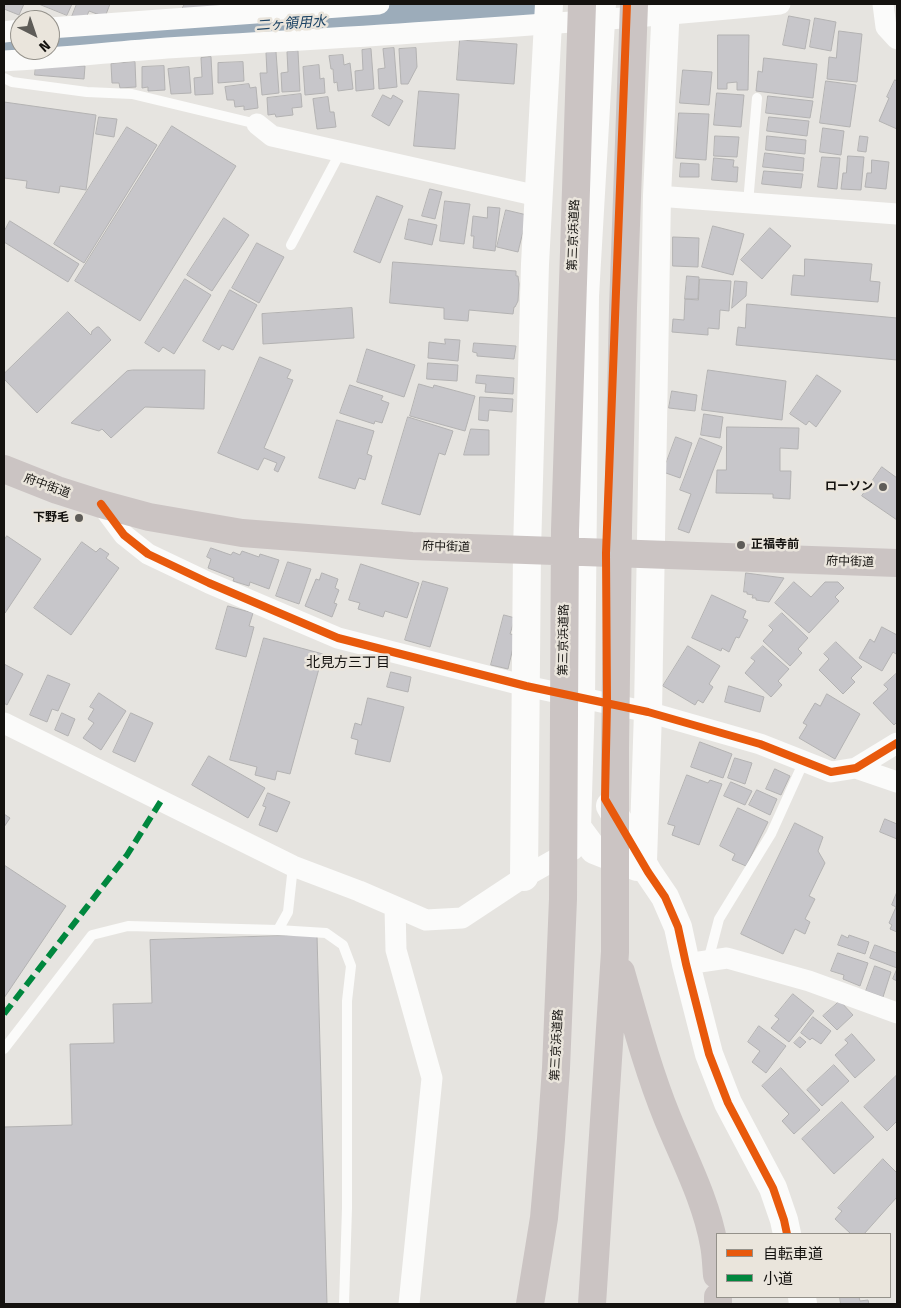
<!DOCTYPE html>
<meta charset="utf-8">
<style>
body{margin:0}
#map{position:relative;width:901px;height:1308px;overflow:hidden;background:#e6e4e0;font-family:"Fira Sans","Noto Sans JP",sans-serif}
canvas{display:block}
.frame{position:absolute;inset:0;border:5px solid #14120f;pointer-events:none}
.legend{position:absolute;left:716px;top:1233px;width:175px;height:65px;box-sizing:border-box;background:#eae5dc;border:1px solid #94918a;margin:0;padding:6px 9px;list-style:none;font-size:15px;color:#14120f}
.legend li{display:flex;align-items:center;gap:10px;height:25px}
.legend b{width:25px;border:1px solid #94918a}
.north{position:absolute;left:10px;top:10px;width:50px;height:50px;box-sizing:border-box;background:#eae5dc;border:1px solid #94918a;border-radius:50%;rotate:139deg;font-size:14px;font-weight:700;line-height:20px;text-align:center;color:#14120f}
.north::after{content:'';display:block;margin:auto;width:18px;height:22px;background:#5e5c58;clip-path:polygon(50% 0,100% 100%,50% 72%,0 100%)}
</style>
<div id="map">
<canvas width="901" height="1308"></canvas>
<div class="frame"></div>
<ul class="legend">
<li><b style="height:6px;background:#e8590c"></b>自転車道</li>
<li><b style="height:6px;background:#00873e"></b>小道</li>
</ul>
<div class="north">N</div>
</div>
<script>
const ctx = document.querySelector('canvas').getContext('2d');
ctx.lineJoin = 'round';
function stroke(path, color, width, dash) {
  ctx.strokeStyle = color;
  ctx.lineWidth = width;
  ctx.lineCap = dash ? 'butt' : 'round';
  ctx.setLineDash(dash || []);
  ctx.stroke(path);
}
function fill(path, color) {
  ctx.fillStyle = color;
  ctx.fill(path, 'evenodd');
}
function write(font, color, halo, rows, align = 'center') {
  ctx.font = font + ' "Fira Sans","Noto Sans JP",sans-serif';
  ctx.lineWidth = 5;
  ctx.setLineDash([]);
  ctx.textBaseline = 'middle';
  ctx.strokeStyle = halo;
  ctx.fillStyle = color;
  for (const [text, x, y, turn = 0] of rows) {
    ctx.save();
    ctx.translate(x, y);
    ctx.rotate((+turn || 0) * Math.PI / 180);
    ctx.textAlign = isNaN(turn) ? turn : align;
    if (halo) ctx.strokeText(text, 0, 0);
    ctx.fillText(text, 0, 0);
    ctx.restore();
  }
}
stroke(new Path2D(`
 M50,42L532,6
 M4,45L20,44`), '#9cacba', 45);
const building = new Path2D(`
 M4,4H24L19,15L4,9Z
 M39,4H72L67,15Z
 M77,4H110L105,17L89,11L86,18L71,19Z
 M185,4H227L226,6L182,9Z
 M789,16L810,20L805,49L783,45Z
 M815,18L836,22L831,51L810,47Z
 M839,31L862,34L857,82L827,79L829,57L836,58Z
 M718,35H749L748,90H737V82L727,83V89H718Z
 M460,40L517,44L514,84L457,80Z
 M394,48L397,87L379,89L378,69L385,68L383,49Z
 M416,48L417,67L408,84H401L399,49Z
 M371,49L374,89L356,91L355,71L363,70L362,50Z
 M298,51L300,91L282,92L281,73L288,72L287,52Z
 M276,52L279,93L262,95L260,73H267L266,53Z
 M343,55L344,65L350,63L353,89L338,91L337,82L334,83L333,69H331L329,56Z
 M211,57L213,94L195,95L194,78L202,77L201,58Z
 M764,58L817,64L813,98L756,91L758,71L762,72Z
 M135,62L136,87L120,88L119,83H112L111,64Z
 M243,62L244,81L218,83V63Z
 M36,65L85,66L84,79L35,75Z
 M319,65L320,79L324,78L325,93L305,95L303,67Z
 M164,66L165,90L148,91V87L142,88V67Z
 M189,67L191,93L171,94L168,69Z
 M683,70L712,72L709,105L680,103Z
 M895,80L897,81V129L879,121L889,98L887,97Z
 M826,81L856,85L850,127L820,123Z
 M249,84L250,88L256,87L258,108L244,110V106L235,107L234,100H227L225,87Z
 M419,91L459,94L455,149L414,146Z
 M717,93L744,95L741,127L714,125Z
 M301,94L302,107L292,108L293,115L276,117L275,114L268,115L267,98Z
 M383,95L391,99L393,95L403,101L389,126L372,116Z
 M768,96L813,101L810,118L766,113Z
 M328,97L330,112H334L336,127L317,129L313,99Z
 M4,102L96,115L86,190L60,186L59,193L26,188L27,181L4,178Z
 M679,113L709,114L706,160L676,158Z
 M99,117L117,119L114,137L96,134Z
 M769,117L809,121L807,136L767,131Z
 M172,126L236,166L140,321L75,281Z
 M127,127L157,145L84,263L54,244Z
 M823,128L844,131L841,155L820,152Z
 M715,136L739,137L737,157L714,156Z
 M767,136L806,140L805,154L766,150Z
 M860,136L868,137L866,152L858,151Z
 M765,153L804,158L803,171L763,167Z
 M848,156L864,157L861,190L841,189L843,173H846Z
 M822,157L840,158L837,189L818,187Z
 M714,158L734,160L733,167H738L737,182L712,180Z
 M872,160L889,162L886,189L865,187L867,173H871Z
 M681,163L699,164V177H680Z
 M764,171L803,174L801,188L762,184Z
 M430,189L442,192L435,219L422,216Z
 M377,196L403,206L380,263L354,252Z
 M445,201L470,204L464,244L440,241Z
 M488,207L500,208L495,251L473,248L474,236H471L473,216L487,218Z
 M506,210L527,215L518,252L497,247Z
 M224,218L249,235L212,291L187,275Z
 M409,219L437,225L432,245L405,239Z
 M10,221L79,264L68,282L4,242V232Z
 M713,226L744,234L733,275L702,267Z
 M770,228L791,246L762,279L741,260Z
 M673,237L699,238L698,267L673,266Z
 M257,243L284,257L259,303L232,288Z
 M805,259L872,264L870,281L880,282L878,302L791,295L793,275L804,276Z
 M393,262L516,271V276H518L519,284L518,301L515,307H514L513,314L469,310L468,321L444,319V308L390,303Z
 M687,276L699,277L698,299H685Z
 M185,279L211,295L174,354L163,347L159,352L145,343Z
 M700,279L731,281L729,311L720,310L719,329L708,328V335L672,332L673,319L684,320L685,299L698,300Z
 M735,281L747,282L746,296L732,308Z
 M230,290L257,305L233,350L222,345L219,350L203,341Z
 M747,304L897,318V360L736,345L738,327L745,328Z
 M352,308L354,338L263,344L262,314Z
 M68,312L91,335L92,331L97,327H99L111,340L37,413L4,379V374Z
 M445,339L460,340L458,361L428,358L429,342L445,344Z
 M474,343L516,346L514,359L477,356V353L473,352Z
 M367,349L415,365L404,397L357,382Z
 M260,357L291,370L287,378L293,380L264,448L285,457L278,472L274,470L277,463L264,458L258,470L218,453Z
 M428,363L458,365L457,381L427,379Z
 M133,370H205L204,409L145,407L111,438L102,429L99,431L71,423L127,371Z
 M708,370L786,381L782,420L702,410Z
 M477,375L514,378L513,394L485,392L486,384L476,383Z
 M817,375L841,391L816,427L809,421L806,425L790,414Z
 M419,384L433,388L434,385L475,396L465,431L410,416Z
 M350,385L383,396L381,400L389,403L382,423L375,421L374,424L340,413Z
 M672,391L697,395L695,411L669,408Z
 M480,397L513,399L512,412L489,410L488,421L479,420Z
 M704,414L723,417L720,438L701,435Z
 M408,417L453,431L445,455L439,453L420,515L382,504Z
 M337,420L374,431L367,454L372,456L365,480L359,478L355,489L319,478Z
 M727,427L799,428L798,449L780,448V471H791L790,499L773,498V494L716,493L717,470H726Z
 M471,429L489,430V455H464Z
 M676,437L692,443L680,478L663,472Z
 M700,438L722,447L689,533L678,529L691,494L680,490Z
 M882,467L897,478V520L862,496Z
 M7,536L41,559L5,613L4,611V541Z
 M82,542L96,552L100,548L109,554L106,558L119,568L71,635L34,608Z
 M211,548L231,555L233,552L240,555L242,551L259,557L260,554L279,560L269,589L250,582L249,586L233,581L234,578L208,568L211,559L207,557Z
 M288,562L311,569L299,604L276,596Z
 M361,564L419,583L407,618L385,611L383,617L358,609L360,603L349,600Z
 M322,573L338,579L335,588L339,590L334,603L337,604L332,617L305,606L316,579L319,580Z
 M746,573L784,578L769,602L756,600V598H752L753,595L747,594V592H744Z
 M423,581L448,588L430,647L405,640Z
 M794,582L811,597L825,582H838L844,588L835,597L839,601L809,633L775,603Z
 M712,595L746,611L743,618L748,620L739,638L736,637L729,652L722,648L721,651L692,638Z
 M228,606L253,613L249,626L254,627L246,657L216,649Z
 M782,613L808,638L798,649L802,653L790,666L763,641L773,630L769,626Z
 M504,615L515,618L510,634L516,635L508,669L491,665Z
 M882,627L897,635V652L896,654L893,652L882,671L859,658L870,639L874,642Z
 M264,638L323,654L290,774L277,771L275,780L255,775L257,767L230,760Z
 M836,642L862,667L851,678L855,682L843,694L819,670L829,659L824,654Z
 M688,646L720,666L709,684L713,687L703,703L698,700L695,705L663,686Z
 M763,646L789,669L778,681L782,685L771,697L745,673L755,661L751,658Z
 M4,664L23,674L7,705L4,703Z
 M391,672L411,677L408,692L387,687Z
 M897,673V722L894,725L873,703L888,689L884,685Z
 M48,675L70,684L58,711L52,709L47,722L30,715Z
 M729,686L764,697L760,712L725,702Z
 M99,693L126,711L101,750L83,738L94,723L88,719L94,709L90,707Z
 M827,694L860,714L835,759L799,738L807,725L803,723L815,703L820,706Z
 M368,698L404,707L390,762L355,754L358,740L351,738L355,723L361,725Z
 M62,713L75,719L68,736L55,730Z
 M131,713L153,723L135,762L113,752Z
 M700,742L732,754L723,778L691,767Z
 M209,756L265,788L248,818L192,785Z
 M735,758L752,763L745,784L728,778Z
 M775,769L790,776L781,795L766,789Z
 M687,775L708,783L710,780L722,784L699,845L672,835L675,826L668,824Z
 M731,782L752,791L745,805L724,796Z
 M757,790L777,799L770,815L749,805Z
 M268,793L290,802L277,832L259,825L266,807L263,806Z
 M738,808L768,822L746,866L732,860L735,854L720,846Z
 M4,814L10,818L4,827Z
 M885,819L897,824V822V839L880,832Z
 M795,823L823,837L818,851L825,863L809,896L815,899L805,919L810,922L805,934L795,929L783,954L741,934Z
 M4,865L66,906L4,998Z
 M897,892V932L890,929L892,925L889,923L896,907L892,905Z
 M317,935L327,1304H4V1127L72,1125L70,1044L114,1043L113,1004L152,1003L150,940Z
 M842,935L848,938L849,935L869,942L865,954L838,945Z
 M875,945L897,953V968L870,958Z
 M838,953L868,963L860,986L843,979L844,975L831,971Z
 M875,966L891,972L883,997L866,991Z
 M897,969V981L893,979Z
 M793,994L814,1011L789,1042L771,1028L779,1019L775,1016Z
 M840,1001L853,1015L837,1030L823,1016Z
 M813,1017L831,1031L821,1044L812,1038L810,1040L801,1033Z
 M759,1026L786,1046L766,1073L752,1062L760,1051L748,1042Z
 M852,1034L875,1060L855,1078L835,1055L848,1043L845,1040Z
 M800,1037L806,1042L800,1048L794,1043Z
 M834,1065L849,1081L822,1106L807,1090Z
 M781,1068L820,1110L794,1134L782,1121L789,1114L762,1086Z
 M897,1075V1121L887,1131L864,1107Z
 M842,1102L874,1137L834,1174L802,1139Z
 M883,1159L897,1173V1197L864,1234H851L835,1219L842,1211L838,1208Z
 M840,1297H859L860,1301L868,1300L869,1304H841Z`);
fill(building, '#c7c6ca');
stroke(building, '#b3b2b2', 1);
stroke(new Path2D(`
 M4,78L12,82L87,92L132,94L257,124
 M748,203L757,98
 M291,245L341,151
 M278,930L288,912L293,866
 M708,961L719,919L771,834L804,761
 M4,1049L92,935L128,926L278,930L326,933L343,945L351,966L347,1001V1208L344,1304`), '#fbfbfa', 10);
stroke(new Path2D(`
 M883,4L886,27L897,39
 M50,28L379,4
 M4,32L20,30
 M4,61C58,58 113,52 167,48C372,36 576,24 780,4
 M257,124L272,136L538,196
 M657,196L897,214
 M101,504L124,535L148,554L209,583L338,638L526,686L648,712L760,744L831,772L856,768L897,743
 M4,723L293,866L359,891L426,920L462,918L524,877L574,849
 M856,768L897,782
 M395,907L396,950L432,1078L409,1304
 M686,964L727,958L809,981L897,1013`), '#fbfbfa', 21);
stroke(new Path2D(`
 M602,4L585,296L581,698L577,827L594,850L637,867
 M610,806L648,872L665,897L678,927L686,964L709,1054L728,1103L773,1188L784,1220L787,1234
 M643,861L648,712L657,196L666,4
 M524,877L527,551L535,264L549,4
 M802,1297L803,1304`), '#fbfbfa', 28);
stroke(new Path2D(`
 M4,469L57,490L101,504L149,517L242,533L412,546L897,563
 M621,972C635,1021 648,1070 667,1117C684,1159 706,1200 714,1245C716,1255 716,1265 717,1275
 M718,1297V1304
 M530,1304L544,1218L551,1139L556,1068L563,899L565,530L582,4
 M592,1304L615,952V748L618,530L623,308L634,4`), '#cbc4c3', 28);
stroke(new Path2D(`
 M4,1014L127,855L161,801`), '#00873e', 6, [12, 6]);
stroke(new Path2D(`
 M627,4L606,553L607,704L605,799L648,872L665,897L678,927L686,964L709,1054L728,1103L773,1188L784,1220L787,1234
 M101,504L124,535L148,554L209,583L338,638L526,686L648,712L760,744L831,772L856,768L897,743`), '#e8590c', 8);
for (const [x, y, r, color] of [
 [883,487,5,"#5e5c58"],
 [79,518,5,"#5e5c58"],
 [741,545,5,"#5e5c58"]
]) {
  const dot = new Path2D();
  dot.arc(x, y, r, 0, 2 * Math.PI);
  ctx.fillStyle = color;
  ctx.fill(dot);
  stroke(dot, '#eae5dc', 2);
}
write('12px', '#14120f', '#eae5dc', [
 ["第三京浜道路",574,235,-88],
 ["府中街道",47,486,20],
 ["府中街道",446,547,2],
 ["府中街道",850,562,2],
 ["第三京浜道路",564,640,-89],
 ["第三京浜道路",557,1045,-87]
]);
write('bold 12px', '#14120f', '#eae5dc', [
 ["ローソン",873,487],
 ["下野毛",69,518],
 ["正福寺前",751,545,"left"]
], 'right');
write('italic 14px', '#1c4364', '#eae5dc', [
 ["二ヶ領用水",291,24,-4]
]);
write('14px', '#14120f', '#eae5dc', [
 ["北見方三丁目",348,663]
]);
</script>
